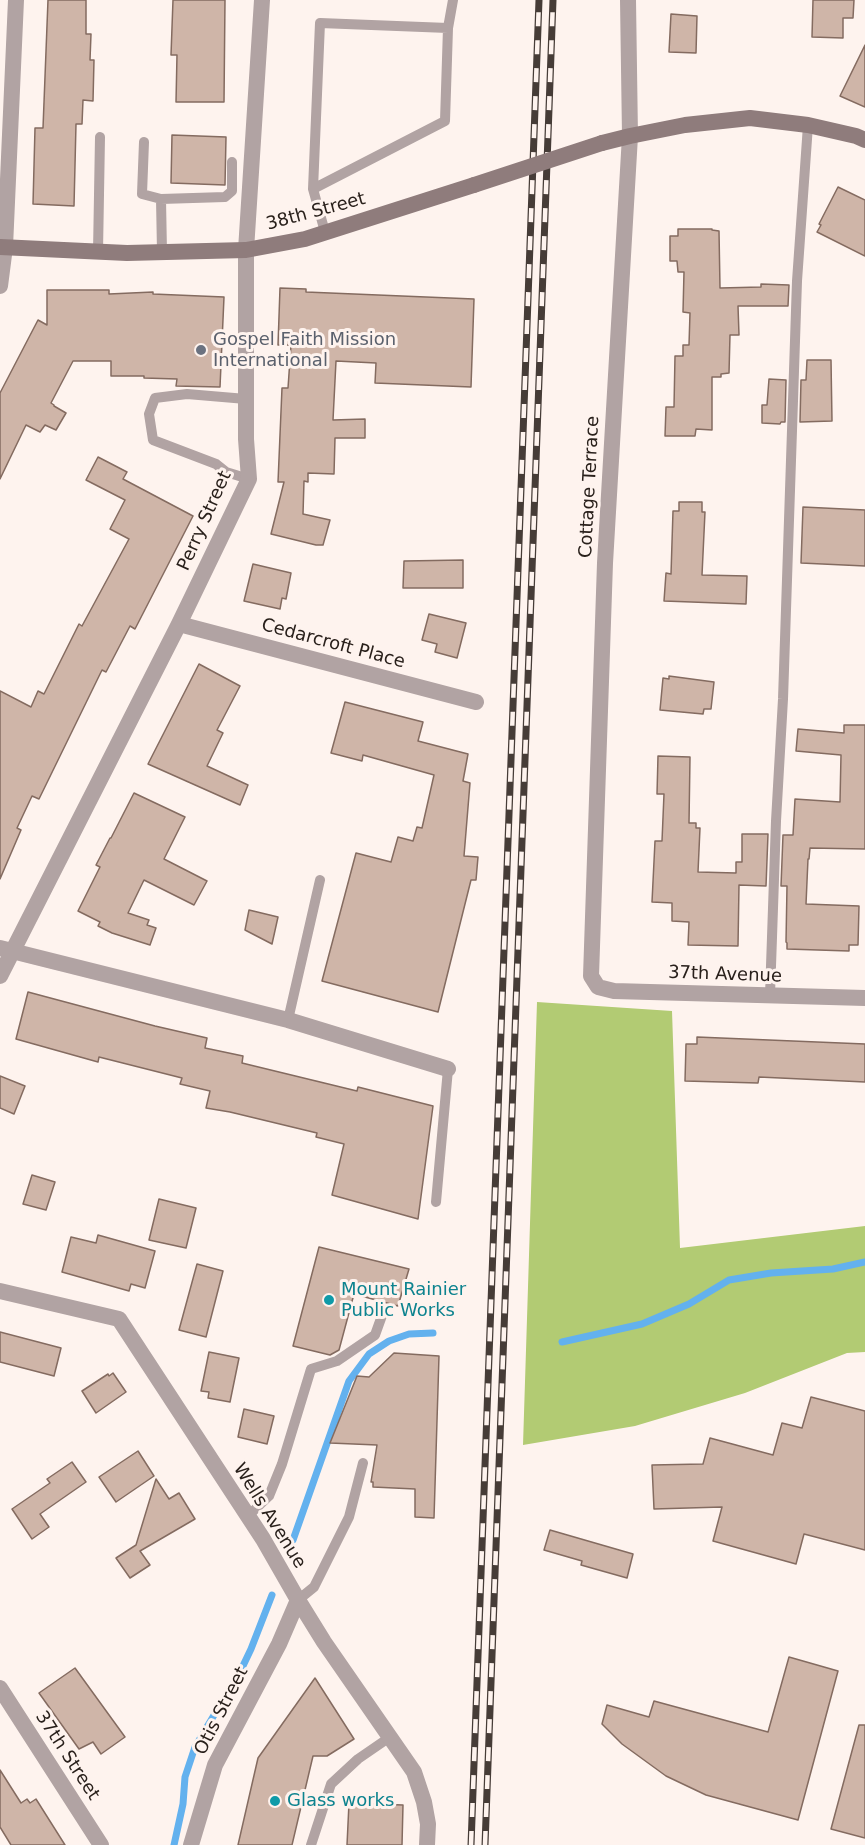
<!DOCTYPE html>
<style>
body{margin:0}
canvas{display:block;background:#fef3ee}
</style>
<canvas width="865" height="1845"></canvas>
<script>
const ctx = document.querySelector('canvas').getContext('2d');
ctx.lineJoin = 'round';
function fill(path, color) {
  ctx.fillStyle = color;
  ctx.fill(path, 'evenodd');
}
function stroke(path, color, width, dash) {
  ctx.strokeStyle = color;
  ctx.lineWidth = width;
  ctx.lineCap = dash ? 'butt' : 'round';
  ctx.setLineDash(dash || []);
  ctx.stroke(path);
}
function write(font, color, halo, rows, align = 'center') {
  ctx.font = font + ' "DejaVu Sans",sans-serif';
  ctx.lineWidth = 6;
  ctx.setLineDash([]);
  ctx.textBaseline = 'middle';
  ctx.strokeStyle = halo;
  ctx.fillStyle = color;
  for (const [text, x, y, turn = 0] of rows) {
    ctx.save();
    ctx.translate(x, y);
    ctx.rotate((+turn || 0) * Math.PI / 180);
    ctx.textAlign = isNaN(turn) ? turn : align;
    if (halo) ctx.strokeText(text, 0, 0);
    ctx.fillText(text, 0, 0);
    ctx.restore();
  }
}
fill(new Path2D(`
 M537,1002L672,1011L680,1248L865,1226V1352L847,1353L745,1393L635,1426L523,1445Z`), '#b2cb73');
stroke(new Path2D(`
 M562,1342L642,1324L689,1304L729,1280L771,1273L833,1269L865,1262
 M293,1540L349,1381L369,1354L389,1341L409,1334L433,1333
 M174,1845L183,1804L185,1777L195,1747L241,1670L251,1649L272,1595`), '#63b1ee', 7);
const building = new Path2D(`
 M48,0H86V34H91L90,60H94L93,101L83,100L82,124H76L74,206L33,204L35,128H43Z
 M173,0H225L224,102H176L177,55H171Z
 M813,0H854L853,18H843V38L812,37Z
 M671,14L697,16L696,53L669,52Z
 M865,45V107L840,96Z
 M172,135L226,137L225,185L171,183Z
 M838,187L865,200V256L817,232L821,225L819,224Z
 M678,229H712V230L719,231L720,288L761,287V284L789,285L788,306H738L739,335H730L729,373L721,374V377H712V430L696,429L695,436H665L666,407H674L675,356H683V345H689L690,313L683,312L684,272H678L677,261H670V236H678Z
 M280,288L306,289V292L474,299L471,387L375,383L376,363L336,361L333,420L365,419V438H335L334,474L308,473V482L304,481L303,514L330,520L323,545H316L271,534L284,482H278L282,388H288L291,345H278Z
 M47,290H109V294L153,292V294L224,297L220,387L176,386L177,379L144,378V376H111V361H73L51,403L54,405V406L66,413L56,430L45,425L40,432L26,425L0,479V393L38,320L47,325Z
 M807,360H831L832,421L800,422L801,380H806Z
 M769,379L786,380L785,422H781L780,424L762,423V405H767Z
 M98,457L127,472L123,479L193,516L135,629L130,626L106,672L102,670L39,799L32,796L17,828L21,830L0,879V691L31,707L38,691L44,694L79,624L82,626L129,539L110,529L125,500L86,480Z
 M679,502H702V512H705L702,575L747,576L746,604L664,601L666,573L671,574L673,511H679Z
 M803,507L865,510V566L801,563Z
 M463,560V588H403L404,561Z
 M253,564L291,573L286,599L282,598L280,609L244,601Z
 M429,614L466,623L457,658L435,652L437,644L422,640Z
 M199,664L240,686L217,730L223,733L207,766L248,785L240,805L148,764Z
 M669,676L714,682L711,709H704L703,714L660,710L663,678L669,679Z
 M345,702L423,722L418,741L468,754L463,781L470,783L464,856L478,857L476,880H471L438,1012L322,981L356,853L391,862L398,837L413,841L417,827L422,828L434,775L363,755L362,761L331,753Z
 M844,725H865V849L810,848L809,859H808L806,904L859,906L858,945H849V951L787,949V943L786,942L787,886H781L783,835H793L795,799L840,802L841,755L796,751L798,729L844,733Z
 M658,756L690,757L689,823H696V828H700L698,872L736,873V862H742V834H768L766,886L739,885L738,946L688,945L689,922L672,921V903L652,902L655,841H662L664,794H657Z
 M134,793L185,817L164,859L207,881L194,905L144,880L128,913L149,920L147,925L156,928L150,945L112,933L98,926L100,922L78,911L100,867L96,865L110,838H111Z
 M249,910L278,917L272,944L245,930Z
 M28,992L155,1026L207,1038L205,1048L243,1056L242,1063L357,1091L358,1087L433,1106L418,1219L332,1195L344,1144L316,1137L317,1133L230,1112L206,1108L210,1091L180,1084L182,1078L99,1057L98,1062L16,1039Z
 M697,1037L865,1044V1082L759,1077L758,1083L685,1081L686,1044H697Z
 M0,1076L25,1086L14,1114L0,1108Z
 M32,1175L55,1182L46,1210L23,1204Z
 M159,1199L196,1208L186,1248L149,1240Z
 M98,1235L155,1251L145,1288L131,1284L129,1291L62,1272L71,1237L96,1243Z
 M319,1247L409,1269L398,1306L354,1294L339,1350L330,1355L293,1346Z
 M197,1264L223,1271L206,1337L179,1330Z
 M0,1332L61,1348L54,1376L0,1362Z
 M209,1352L239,1358L230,1402L208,1398L209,1392L201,1391Z
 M394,1353L439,1356L434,1518L415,1517V1489L373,1487V1482H371L377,1445L330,1443L357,1376L369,1377Z
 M113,1373L126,1392L96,1413L82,1391L108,1374L109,1376Z
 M811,1397L865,1411V1550L804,1534L796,1564L713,1541L722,1507L654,1509L652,1465L703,1464L710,1438L773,1455L782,1423L802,1428Z
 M244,1409L274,1416L267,1444L238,1437Z
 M138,1451L154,1476L116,1502L99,1477Z
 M72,1462L86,1482L40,1514L49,1527L32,1539L12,1509L50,1483L47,1479Z
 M156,1479L169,1499L179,1493L195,1519L140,1551L150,1565L130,1578L116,1558L136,1545Z
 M550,1530L633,1554L627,1578L581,1565L582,1561L544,1550Z
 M789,1657L838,1671L798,1820L706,1795L666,1776L622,1744L602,1724L607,1705L649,1717L654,1701L768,1732Z
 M75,1668L125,1737L101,1754L93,1742L79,1749L39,1693Z
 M315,1678L354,1739L327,1756H313L292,1845H238L258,1758Z
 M859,1725H865V1838L831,1829Z
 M0,1770L21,1803L27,1799L30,1803L36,1799L65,1845H11L0,1827Z
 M349,1803L403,1805L402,1845H347Z`);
fill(building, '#cfb5a8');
stroke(building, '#846b60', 1.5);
stroke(new Path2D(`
 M448,28L453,0
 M144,142L142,194L161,199L162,252
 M313,189L445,121L448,28L320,23L313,189L325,232
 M161,199L225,197L232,191V162
 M98,252L100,137
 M246,399L187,394L155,398L149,414L153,440L216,464L226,472L249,479
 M770,995L776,821L783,699L797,281L808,125
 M288,1020L320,880
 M436,1202L448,1069
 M248,1516L269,1496L282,1464L311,1369L337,1361L375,1335L384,1310
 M298,1600L314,1587L349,1517L363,1463
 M311,1845L331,1784L358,1759L390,1737`), '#b1a3a3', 10);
stroke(new Path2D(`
 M628,0L630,136L605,563L591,976L598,987L614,991L865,998
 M0,286L5,247L16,0
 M179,624L476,702
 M0,948L288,1020L448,1069
 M0,976L179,624L249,479L246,439V250L262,0
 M0,1291L119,1319L263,1539L298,1600L324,1642L414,1772L424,1802L428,1824L427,1845
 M0,1688L101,1845
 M191,1845L215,1765L279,1644L298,1600`), '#b1a3a3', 16);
stroke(new Path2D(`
 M602,143L630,136L685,125L750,118L808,125L856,136L865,140
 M0,247L127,253L246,250L305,239L474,185`), '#8f7c7c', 16);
const rail = new Path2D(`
 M471,1845L539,0
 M485,1845L553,0`);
stroke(rail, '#463c37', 7);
stroke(rail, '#fef3ee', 4.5, [14]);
stroke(new Path2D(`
 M474,185L602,143`), '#8f7c7c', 16);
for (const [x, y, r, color] of [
 [201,350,6,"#6b7280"],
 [329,1300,6,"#0f9aa8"],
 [275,1801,6,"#0f9aa8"]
]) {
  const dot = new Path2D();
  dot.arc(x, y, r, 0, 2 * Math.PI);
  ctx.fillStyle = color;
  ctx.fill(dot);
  stroke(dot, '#fef3ee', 2);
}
write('18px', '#29201b', '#fef3ee', [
 ["38th Street",316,212,-15],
 ["Cottage Terrace",590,487,-87],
 ["Perry Street",205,521,-66],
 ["Cedarcroft Place",333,644,15],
 ["37th Avenue",725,975,2],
 ["Wells Avenue",269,1516,58],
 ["Otis Street",222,1711,-63],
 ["37th Street",67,1756,57]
]);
write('18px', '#5b616d', '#fef3ee', [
 ["Gospel Faith Mission",213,340],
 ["International",213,361]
], 'left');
write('18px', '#0d838f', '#fef3ee', [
 ["Mount Rainier",341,1290],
 ["Public Works",341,1311],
 ["Glass works",287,1801]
], 'left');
</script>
